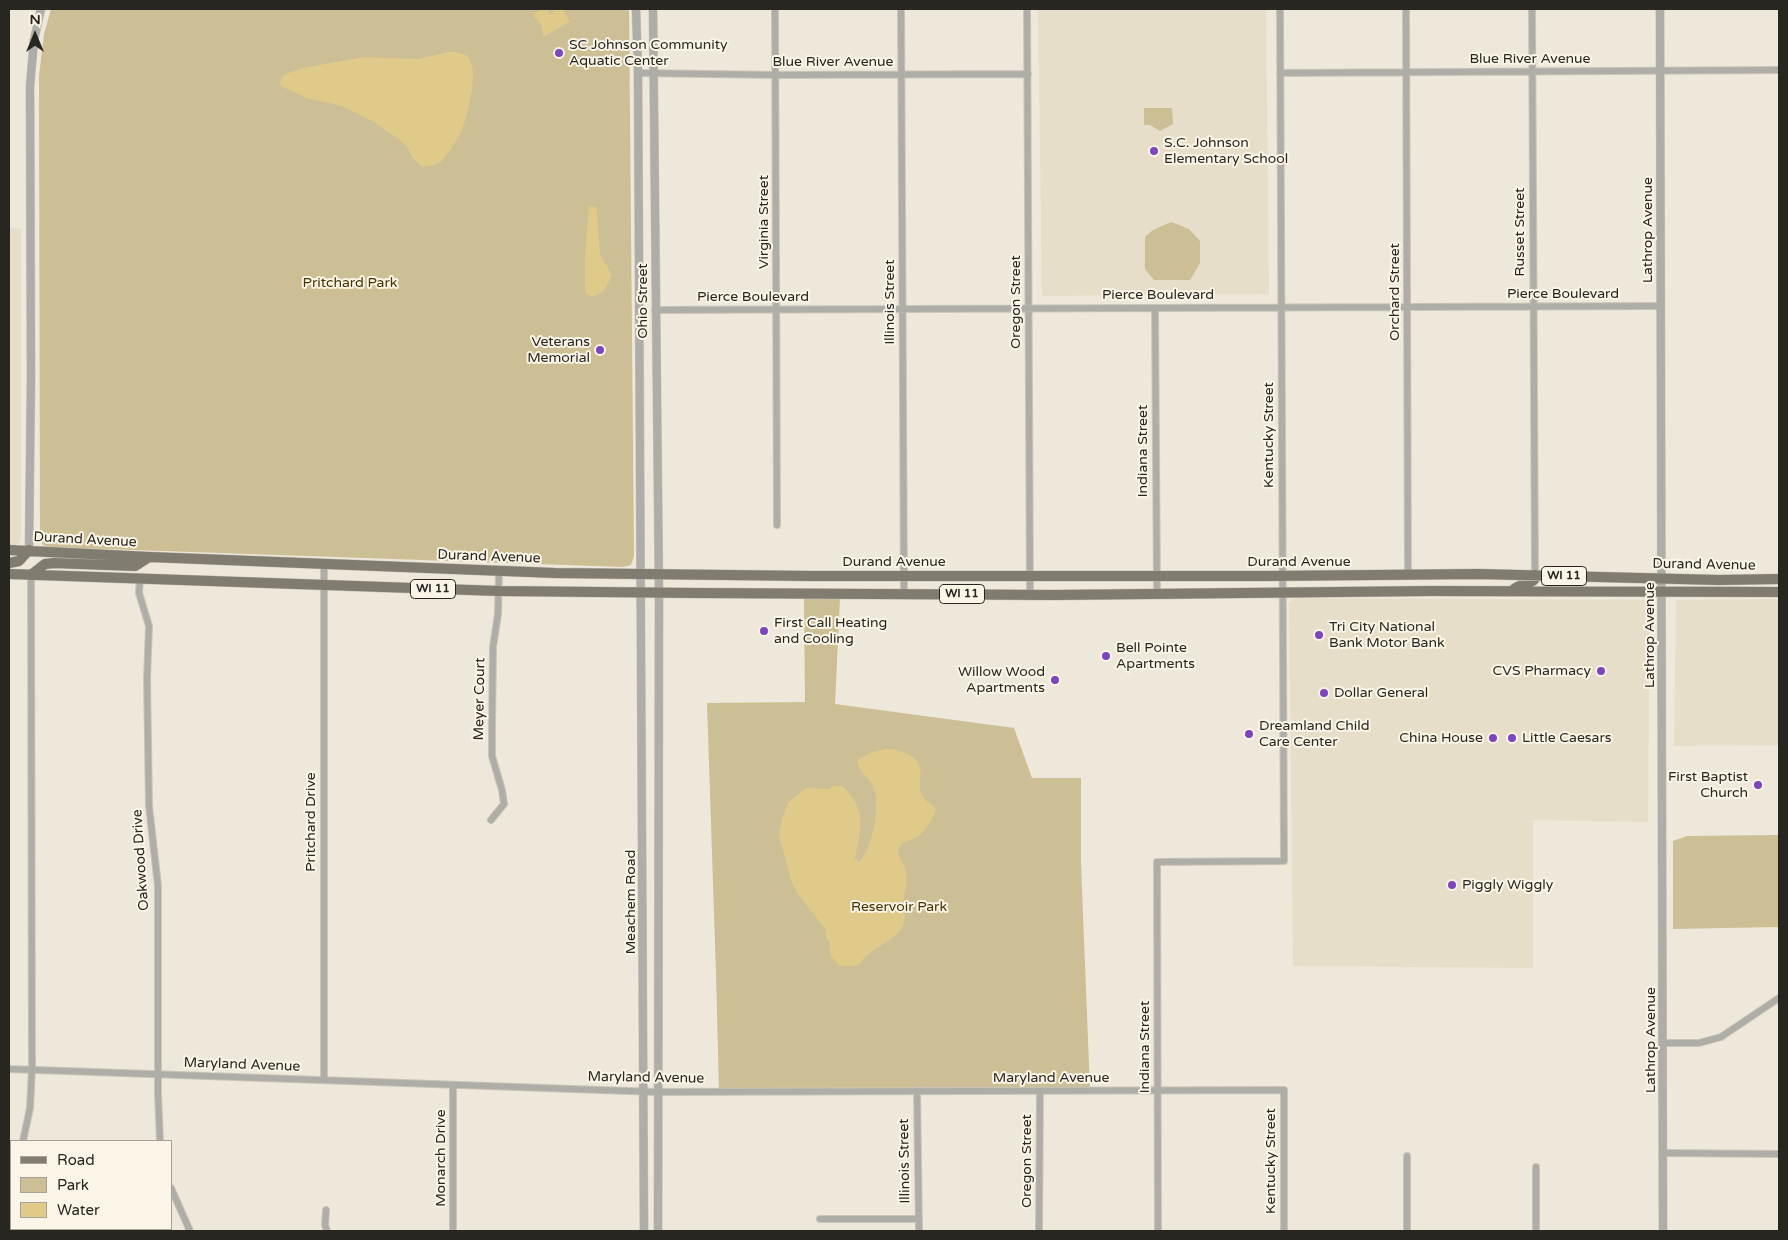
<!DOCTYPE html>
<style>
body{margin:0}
#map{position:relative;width:1788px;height:1240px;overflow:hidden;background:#ede8d9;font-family:"Varela Round",sans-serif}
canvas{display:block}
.frame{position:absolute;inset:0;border:10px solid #282620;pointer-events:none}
.legend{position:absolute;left:10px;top:1140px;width:162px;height:90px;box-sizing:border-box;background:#faf5e6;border:1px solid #a6a297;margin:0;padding:6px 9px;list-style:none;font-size:15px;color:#282620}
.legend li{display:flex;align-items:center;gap:10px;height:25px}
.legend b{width:25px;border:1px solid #a6a297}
.north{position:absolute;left:10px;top:10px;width:50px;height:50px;-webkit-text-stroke:4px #faf5e6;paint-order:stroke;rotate:0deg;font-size:14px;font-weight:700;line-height:20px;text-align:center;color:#282620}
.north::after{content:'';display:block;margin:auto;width:18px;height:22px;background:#282620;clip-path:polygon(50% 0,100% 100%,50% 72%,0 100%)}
</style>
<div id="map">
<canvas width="1788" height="1240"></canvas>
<div class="frame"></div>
<ul class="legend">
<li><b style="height:6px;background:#807c70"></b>Road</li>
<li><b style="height:14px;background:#ccbe95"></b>Park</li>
<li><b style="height:14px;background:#dfca8a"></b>Water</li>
</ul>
<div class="north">N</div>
</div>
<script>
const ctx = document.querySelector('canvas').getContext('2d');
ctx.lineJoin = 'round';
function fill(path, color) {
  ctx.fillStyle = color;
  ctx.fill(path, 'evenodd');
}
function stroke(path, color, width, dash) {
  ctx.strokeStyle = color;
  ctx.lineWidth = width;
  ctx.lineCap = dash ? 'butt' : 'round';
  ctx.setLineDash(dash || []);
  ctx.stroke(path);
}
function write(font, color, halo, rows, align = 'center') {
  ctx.font = font + ' "Varela Round",sans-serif';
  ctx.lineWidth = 4;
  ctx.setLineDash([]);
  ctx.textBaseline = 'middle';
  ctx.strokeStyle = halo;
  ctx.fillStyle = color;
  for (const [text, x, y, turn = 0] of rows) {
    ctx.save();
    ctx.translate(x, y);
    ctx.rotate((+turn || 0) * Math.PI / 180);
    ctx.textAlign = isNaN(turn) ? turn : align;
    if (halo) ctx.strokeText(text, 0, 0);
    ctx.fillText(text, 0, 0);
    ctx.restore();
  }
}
fill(new Path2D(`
 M1038,9H1266L1269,294L1042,296Z
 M9,227L21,229V537L19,543L14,546L9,545Z
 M1296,598L1650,600L1648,822L1533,820V968L1293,966L1289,602Z
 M1779,599V745L1674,746L1676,600Z`), '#e6dec8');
fill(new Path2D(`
 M51,9H629L634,556L631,565L623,567L48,547L43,545L40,538L39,76L44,34Z
 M1144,108H1172L1173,124L1160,131L1150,125H1144Z
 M1171,222L1189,229L1200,241V263L1190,280H1154L1145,269V237L1153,230Z
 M840,598L835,704L1014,728L1032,778H1081V864L1090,1090L719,1092L716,973L707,703L805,702L804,599Z
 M1779,835V927L1673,929V841L1687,836Z`), '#ccbe95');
fill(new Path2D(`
 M541,9L546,11L548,9L549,15L554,12L552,9H563L570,22L543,37L542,26L533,15Z
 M448,52C455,52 461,52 467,56C481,68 467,120 460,134C455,143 448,155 440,162C435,166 428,166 422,167L412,157L408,149L400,140L372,121L339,105L309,99L281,86L280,82L283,75L302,68L365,57L418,59Z
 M589,206L596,207L597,211L600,254L612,275L604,291L592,297L586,294L585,290V255Z
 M886,749C897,749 917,754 920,767C922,777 917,786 922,795C925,802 933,803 936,809C933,820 926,830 917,837C912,841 903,841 900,846C895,855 903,861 905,868C909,880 903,895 903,907C904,910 906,915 905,918C903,941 868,947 860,964L853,966H840L831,957L829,941L825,935L826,930L797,893L792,883L779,836L782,819L788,803L806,788L830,789L832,786H842C867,808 861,829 855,858L859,862C873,848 881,804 873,786C869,777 857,770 857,760L872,752Z`), '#dfca8a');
const minor = new Path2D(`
 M775,9L777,525
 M901,9L904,594
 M1027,9L1030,594
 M1406,9L1408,576
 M1532,9L1535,575
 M638,73L776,75L1028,74
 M1280,73L1779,70
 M1155,308L1157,594
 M655,310L1661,306
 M140,578L139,593L149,626L147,679L149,806L158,886V1094L160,1141
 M491,820L504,804L502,790L492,756V729L493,647L498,614L499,572
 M1663,1043H1699L1721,1037L1779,998
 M9,1069L657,1092L1284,1090V1231
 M324,1080V564
 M453,1085V1231
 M917,1091L919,1231
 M23,1141L30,1108L32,1069L31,575
 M1663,1153L1779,1154
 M1407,1156V1231
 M1536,1167V1231
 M171,1188L190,1231
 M9,1189L11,1180
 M326,1210L325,1225L327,1231
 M820,1219H919
 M1039,1231L1040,1091
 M1158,1231L1157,862L1284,861L1280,9`);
const tertiary = new Path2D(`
 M636,9L638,73L644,1231
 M653,9L659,593L658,1231
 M1660,9L1663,1231
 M29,550L31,376L30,86L34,40L41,9`);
const primary = new Path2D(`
 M9,550L150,557L555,573L811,576H1268L1479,574L1719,580L1779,579
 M9,563L19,561L29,550
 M9,574L499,591L697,593L1054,595L1431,591L1779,592
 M31,575L45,564L54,563L135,566L149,557
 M1514,589C1520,584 1528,585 1534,580L1535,575`);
stroke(minor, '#cac5b8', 8);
stroke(tertiary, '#cac5b8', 9);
stroke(primary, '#cac5b8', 11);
stroke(minor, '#afada7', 6);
stroke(tertiary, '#afada7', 8);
stroke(primary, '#807c70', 10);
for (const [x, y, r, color] of [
 [559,53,5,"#7d45bc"],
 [1154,151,5,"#7d45bc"],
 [600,350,5,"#7d45bc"],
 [764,631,5,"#7d45bc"],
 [1319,635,5,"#7d45bc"],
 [1106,656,5,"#7d45bc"],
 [1601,671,5,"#7d45bc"],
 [1055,680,5,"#7d45bc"],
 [1324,693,5,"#7d45bc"],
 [1249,734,5,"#7d45bc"],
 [1493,738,5,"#7d45bc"],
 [1512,738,5,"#7d45bc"],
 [1758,785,5,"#7d45bc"],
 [1452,885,5,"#7d45bc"]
]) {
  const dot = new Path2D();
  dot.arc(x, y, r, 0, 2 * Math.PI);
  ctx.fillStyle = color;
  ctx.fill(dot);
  stroke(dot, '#faf5e6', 2);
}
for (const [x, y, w] of [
 [1564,576,45],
 [433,589,45],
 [962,594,45]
]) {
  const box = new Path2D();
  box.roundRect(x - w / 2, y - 9.5, w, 19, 4);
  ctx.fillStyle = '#faf5e6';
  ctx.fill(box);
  stroke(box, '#282620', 1);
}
write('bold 12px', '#282620', null, [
 ["WI 11",1564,576],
 ["WI 11",433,589],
 ["WI 11",962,594]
]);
write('14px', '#282620', '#faf5e6', [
 ["SC Johnson Community",569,45],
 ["Aquatic Center",569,61],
 ["S.C. Johnson",1164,143],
 ["Elementary School",1164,159],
 ["Veterans",590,342,"right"],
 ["Memorial",590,358,"right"],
 ["First Call Heating",774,623],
 ["and Cooling",774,639],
 ["Tri City National",1329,627],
 ["Bank Motor Bank",1329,643],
 ["Bell Pointe",1116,648],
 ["Apartments",1116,664],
 ["CVS Pharmacy",1591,671,"right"],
 ["Willow Wood",1045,672,"right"],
 ["Apartments",1045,688,"right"],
 ["Dollar General",1334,693],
 ["Dreamland Child",1259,726],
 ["Care Center",1259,742],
 ["China House",1483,738,"right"],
 ["Little Caesars",1522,738],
 ["First Baptist",1748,777,"right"],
 ["Church",1748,793,"right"],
 ["Piggly Wiggly",1462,885]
], 'left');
write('14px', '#282620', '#faf5e6', [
 ["Blue River Avenue",1530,59],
 ["Blue River Avenue",833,62],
 ["Virginia Street",764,222,-90],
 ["Lathrop Avenue",1648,230,-90],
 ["Russet Street",1520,232,-90],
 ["Orchard Street",1395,292,-90],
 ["Pierce Boulevard",1563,294],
 ["Pierce Boulevard",1158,295],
 ["Pierce Boulevard",753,297],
 ["Ohio Street",643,301,-90],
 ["Illinois Street",890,302,-90],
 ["Oregon Street",1016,302,-90],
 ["Kentucky Street",1269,435,-90],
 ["Indiana Street",1143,451,-90],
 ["Durand Avenue",85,540,3],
 ["Durand Avenue",489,557,2],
 ["Durand Avenue",894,562],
 ["Durand Avenue",1299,562],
 ["Durand Avenue",1704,565,1],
 ["Lathrop Avenue",1650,635,-90],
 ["Meyer Court",480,699,-89],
 ["Pritchard Drive",311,822,-90],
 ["Oakwood Drive",141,860,-94],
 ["Meachem Road",631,902,-90],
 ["Lathrop Avenue",1651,1040,-90],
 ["Indiana Street",1145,1047,-90],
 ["Maryland Avenue",242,1065,2],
 ["Maryland Avenue",646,1078,1],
 ["Maryland Avenue",1051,1078],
 ["Monarch Drive",441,1158,-90],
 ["Illinois Street",905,1161,-91],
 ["Oregon Street",1027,1161,-90],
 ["Kentucky Street",1271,1161,-90]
]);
write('14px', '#433400', '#faf5e6', [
 ["Pritchard Park",350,283],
 ["Reservoir Park",899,907]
]);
</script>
